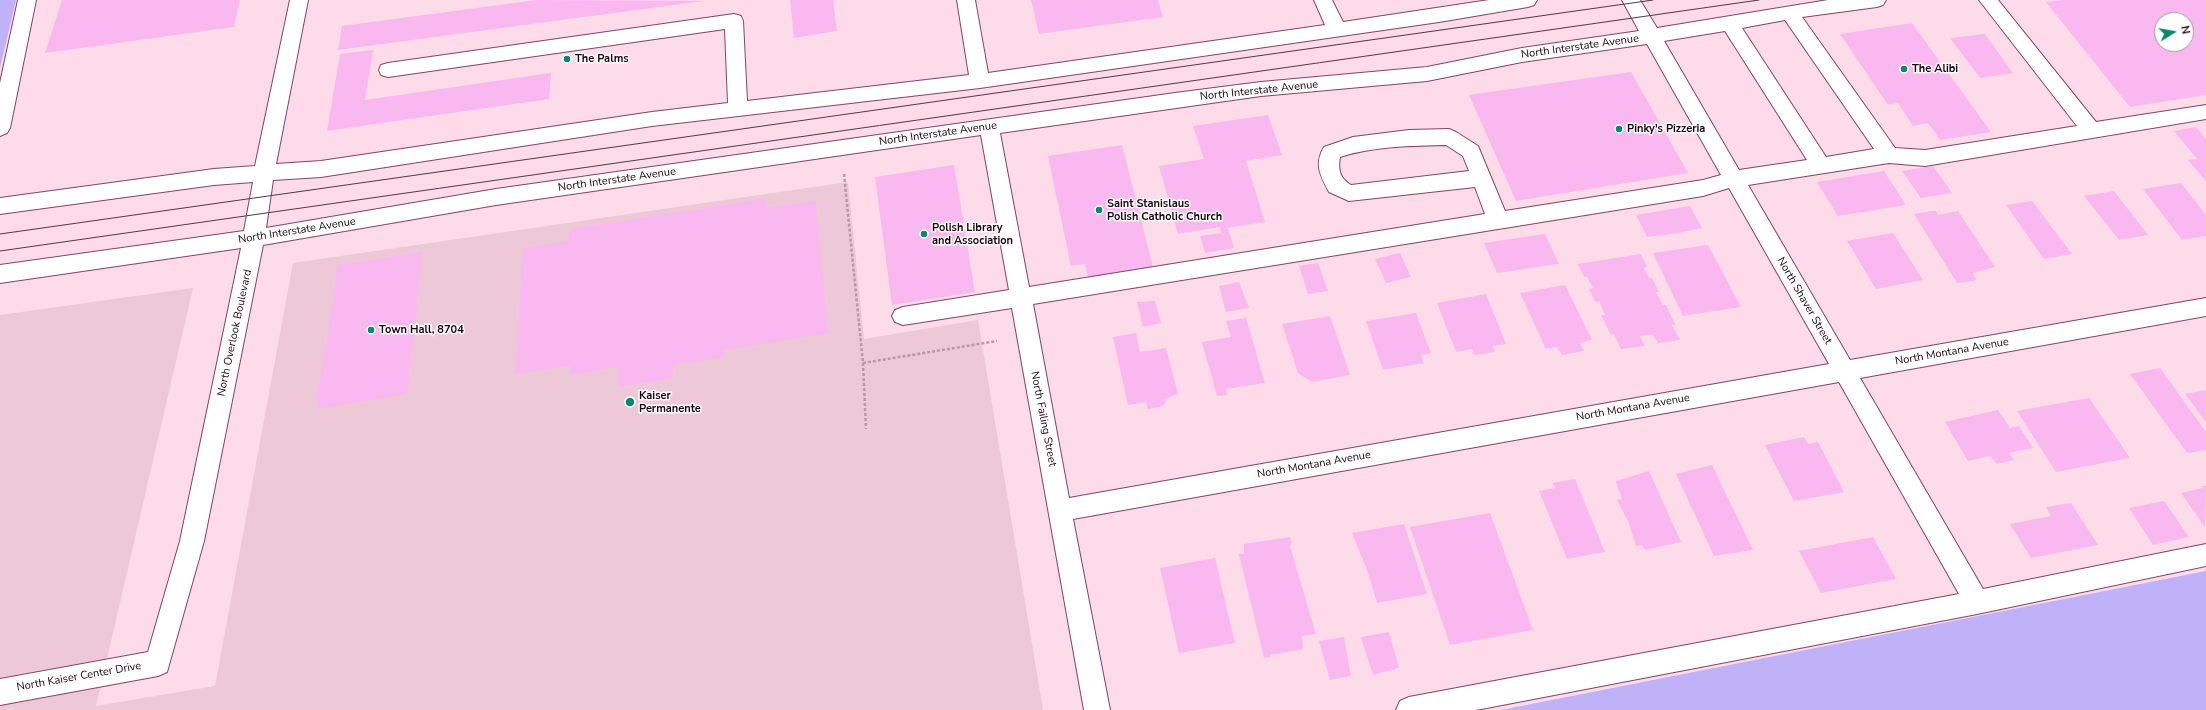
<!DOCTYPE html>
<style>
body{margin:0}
#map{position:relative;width:2206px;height:710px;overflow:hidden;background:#fddbe8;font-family:"Nunito Sans",sans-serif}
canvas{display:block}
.north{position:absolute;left:2154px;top:12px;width:40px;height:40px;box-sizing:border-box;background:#fff;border:1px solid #a49a9f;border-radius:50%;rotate:79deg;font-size:11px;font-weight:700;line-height:16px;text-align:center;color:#1b030e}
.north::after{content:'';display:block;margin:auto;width:14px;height:18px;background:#03896e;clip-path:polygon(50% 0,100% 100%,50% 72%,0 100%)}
</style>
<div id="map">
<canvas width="2206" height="710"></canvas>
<div class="north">N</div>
</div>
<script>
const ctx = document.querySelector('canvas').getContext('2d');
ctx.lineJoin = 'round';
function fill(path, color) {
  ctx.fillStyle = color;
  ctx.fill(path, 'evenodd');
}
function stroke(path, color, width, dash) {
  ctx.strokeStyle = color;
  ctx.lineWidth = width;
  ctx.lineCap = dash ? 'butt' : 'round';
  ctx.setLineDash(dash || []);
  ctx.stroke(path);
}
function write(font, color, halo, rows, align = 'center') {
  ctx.font = font + ' "Nunito Sans",sans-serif';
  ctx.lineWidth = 3;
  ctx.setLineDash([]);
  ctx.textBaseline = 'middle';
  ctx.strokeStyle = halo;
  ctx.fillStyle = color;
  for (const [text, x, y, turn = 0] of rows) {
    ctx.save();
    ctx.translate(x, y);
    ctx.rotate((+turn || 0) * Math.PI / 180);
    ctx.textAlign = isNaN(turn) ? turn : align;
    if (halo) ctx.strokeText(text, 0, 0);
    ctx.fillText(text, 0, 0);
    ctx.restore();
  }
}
fill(new Path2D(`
 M848,182L864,339L978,320L1043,710H0V315L193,288L96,706L215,686L293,263Z`), '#edc9d7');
fill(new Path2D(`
 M0,0H16L0,68Z
 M2206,571V710H1501Z`), '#bfb2f8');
fill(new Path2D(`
 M62,0H240L234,27L45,53Z
 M537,0L704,1L338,50L342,26Z
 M790,0H833L837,31L794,38Z
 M1031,0H1158L1163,17L1039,34Z
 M2063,0H2206V95L2130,107L2046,2ZM2162,20H2186V44H2162Z
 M1912,23L1991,132L1940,140L1928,123L1913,126L1898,103L1888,105L1840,34Z
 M1985,34L2013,73L1980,78L1950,38Z
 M373,50L365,100L551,73L549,99L327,131L340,54Z
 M1631,72L1688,173L1516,201L1469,95Z
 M1268,115L1282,155L1246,161L1265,222L1228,228L1234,248L1205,253L1200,236L1221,233L1220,227L1178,234L1159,166L1204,159L1193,126Z
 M2196,127L2206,139V181L2188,160L2197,159L2174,131Z
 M1122,145L1154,271L1089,281L1085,264L1071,266L1048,156Z
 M954,165L975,292L892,305L875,177Z
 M1933,166L1952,193L1921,198L1902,171Z
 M1884,171L1906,205L1838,216L1817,182Z
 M2181,183L2206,215V236L2182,240L2143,189Z
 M2114,191L2148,235L2119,240L2084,196Z
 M765,199L766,208L816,201L828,333L724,350V357L673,365V378L619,387V367L570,375V366L515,374L523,248L569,241V229Z
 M2032,201L2072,254L2044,259L2006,205Z
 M1690,206L1702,228L1673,234L1647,237L1636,215Z
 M1931,211H1936L1938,215L1958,211L1995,267L1973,273L1976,279L1974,281L1957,283L1914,214Z
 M1893,233L1923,280L1876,289L1847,241Z
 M1545,234L1559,264L1497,273L1484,243Z
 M1708,245L1741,307L1683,316L1653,253Z
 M423,252L407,394L316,409L338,265Z
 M1400,253L1411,277L1386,283L1375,259Z
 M1641,254L1647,267L1644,268L1649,278H1652L1659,292H1656L1663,305H1666L1675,324L1672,325L1680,340L1658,343L1653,335L1640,336L1645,346L1621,349L1614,334L1611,335L1601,315H1605L1599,301L1595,302L1589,289L1593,288L1587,277H1584L1578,264Z
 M1318,263L1328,291L1308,294L1299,266Z
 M1239,282L1249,308L1226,312L1219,286Z
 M1565,285L1592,340L1580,343L1584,351L1562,355L1557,347L1546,349L1520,293Z
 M1486,294L1506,344L1493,346L1495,352L1474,355L1472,349L1456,352L1437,303Z
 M1155,301L1161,323L1143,327L1137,302Z
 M1416,313L1431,353L1421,355L1424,363L1383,370L1366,321Z
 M1330,316L1350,375L1312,382L1298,373L1282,324Z
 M1246,318L1265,383L1226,389L1227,395L1217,396L1202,342L1231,337L1226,321Z
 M1136,333L1140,352L1166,348L1178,394L1165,399L1166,403L1161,407L1148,409L1146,402L1128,405L1113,337Z
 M2160,368L2206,432V450L2187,453L2130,374Z
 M2206,390V422L2185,394Z
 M2089,398L2130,458L2056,472L2017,411Z
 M1998,410L2010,428L2019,426L2033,448L2009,453L2014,460L1997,464L1990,456L1968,461L1945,422Z
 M1804,437L1808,444L1818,442L1844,492L1794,501L1765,445Z
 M1712,465L1753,550L1714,556L1676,474Z
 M1649,471L1681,542L1645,550L1642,545L1636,546L1628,521L1617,500L1622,499L1616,481Z
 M1575,479L1605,552L1567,559L1539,491L1555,488L1553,483Z
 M2202,486H2206L2205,527L2181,493L2203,488Z
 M2164,501L2189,537L2153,545L2129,508Z
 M2071,503L2098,545L2031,558L2010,524L2051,516L2046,507Z
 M1490,513L1533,630L1450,645L1410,527Z
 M1404,524L1427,594L1377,603L1367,570L1352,533Z
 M1290,537L1292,543L1290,546L1316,634L1302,636L1303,649L1271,655V657L1264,658L1239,554H1244V544Z
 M1873,537L1896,579L1821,593L1799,551Z
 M1215,558L1235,643L1179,653L1160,568Z
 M1389,632L1399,668L1373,675L1361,637Z
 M1344,637L1351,676L1330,680L1319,641Z`), '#f9b8ef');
const minor = new Path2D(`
 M18,0H36L10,128L7,133L0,136V83Z
 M290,0H308L276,164L321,161L652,112L728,103L725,29L388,77L381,75L379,70L381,65L388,63L734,14L741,16L743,21L747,101L969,75L957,0H975L988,73L1325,25L1314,0H1332L1343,22L1489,0H1537L1534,5L1528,7L1439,22L980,88L652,126L321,177L273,180L266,228L496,189L1175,93L1261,82L1427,67L1522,48L1639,31L1622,0H1640L1657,28L1828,0H1886L1883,5L1877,7L1802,17L1895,148L1925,150L2077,126L1979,0H1998L2096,122L2206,105V119L1925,166L1889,163L1748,185L1850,360L2206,298V316L1860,378L1983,589L2206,544V566L1977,614L1476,710H1396L1400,701L1409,697L1959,594L1839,382L1073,519L1110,710H1084L1012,308L903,325L895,322L892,316L895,310L903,307L1009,290L981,135L496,205L263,245L204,541L167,672L158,676L0,705V679L148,652L180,541L241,248L0,283V265L244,231L253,182L214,185L0,214V198L214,169L255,166ZM1785,20L1874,149L1826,157L1742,28ZM1725,31L1807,160L1739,170L1664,41ZM1647,44L1721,175L1703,180L1505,211L1478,146L1456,132L1449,129L1409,130L1353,137L1324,147C1314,164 1320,175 1329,192L1349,201L1475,187L1485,214L1029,287L1000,133L1261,96L1427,81L1522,62ZM1446,145L1463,156L1469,171L1351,185C1339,178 1338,169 1340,157C1373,146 1411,146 1446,145ZM1729,188L1829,364L1069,498L1033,304L1703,196Z`);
stroke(minor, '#884263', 2);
stroke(new Path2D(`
 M844,174L863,363L866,429
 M863,363L997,341`), '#b899a5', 2.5, [3, 2]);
fill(minor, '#fff');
stroke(new Path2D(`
 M0,234L1653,0
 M0,251L1759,0`), '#523843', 1);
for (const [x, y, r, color] of [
 [567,59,4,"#03896e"],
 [1904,69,4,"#03896e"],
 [1619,129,4,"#03896e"],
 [1099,210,4,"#03896e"],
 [924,234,4,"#03896e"],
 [371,330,4,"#03896e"],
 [630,402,5,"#03896e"]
]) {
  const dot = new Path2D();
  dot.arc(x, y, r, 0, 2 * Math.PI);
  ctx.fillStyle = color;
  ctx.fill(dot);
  stroke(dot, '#fff', 1.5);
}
write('11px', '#1b030e', '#fff', [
 ["North Interstate Avenue",1580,47,-8],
 ["North Interstate Avenue",1259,91,-6],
 ["North Interstate Avenue",938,134,-8],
 ["North Interstate Avenue",617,180,-8],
 ["North Interstate Avenue",297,231,-9],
 ["North Shaver Street",1804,301,60],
 ["North Overlook Boulevard",235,333,-78],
 ["North Montana Avenue",1952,352,-10],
 ["North Montana Avenue",1633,408,-10],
 ["North Failing Street",1043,419,79],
 ["North Montana Avenue",1314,465,-10],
 ["North Kaiser Center Drive",79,677,-10]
]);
write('bold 11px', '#1b030e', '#fff', [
 ["The Palms",575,59],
 ["The Alibi",1912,69],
 ["Pinky's Pizzeria",1627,129],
 ["Saint Stanislaus",1107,204],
 ["Polish Catholic Church",1107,217],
 ["Polish Library",932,228],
 ["and Association",932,241],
 ["Town Hall, 8704",379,330],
 ["Kaiser",639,396],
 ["Permanente",639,409]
], 'left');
</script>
